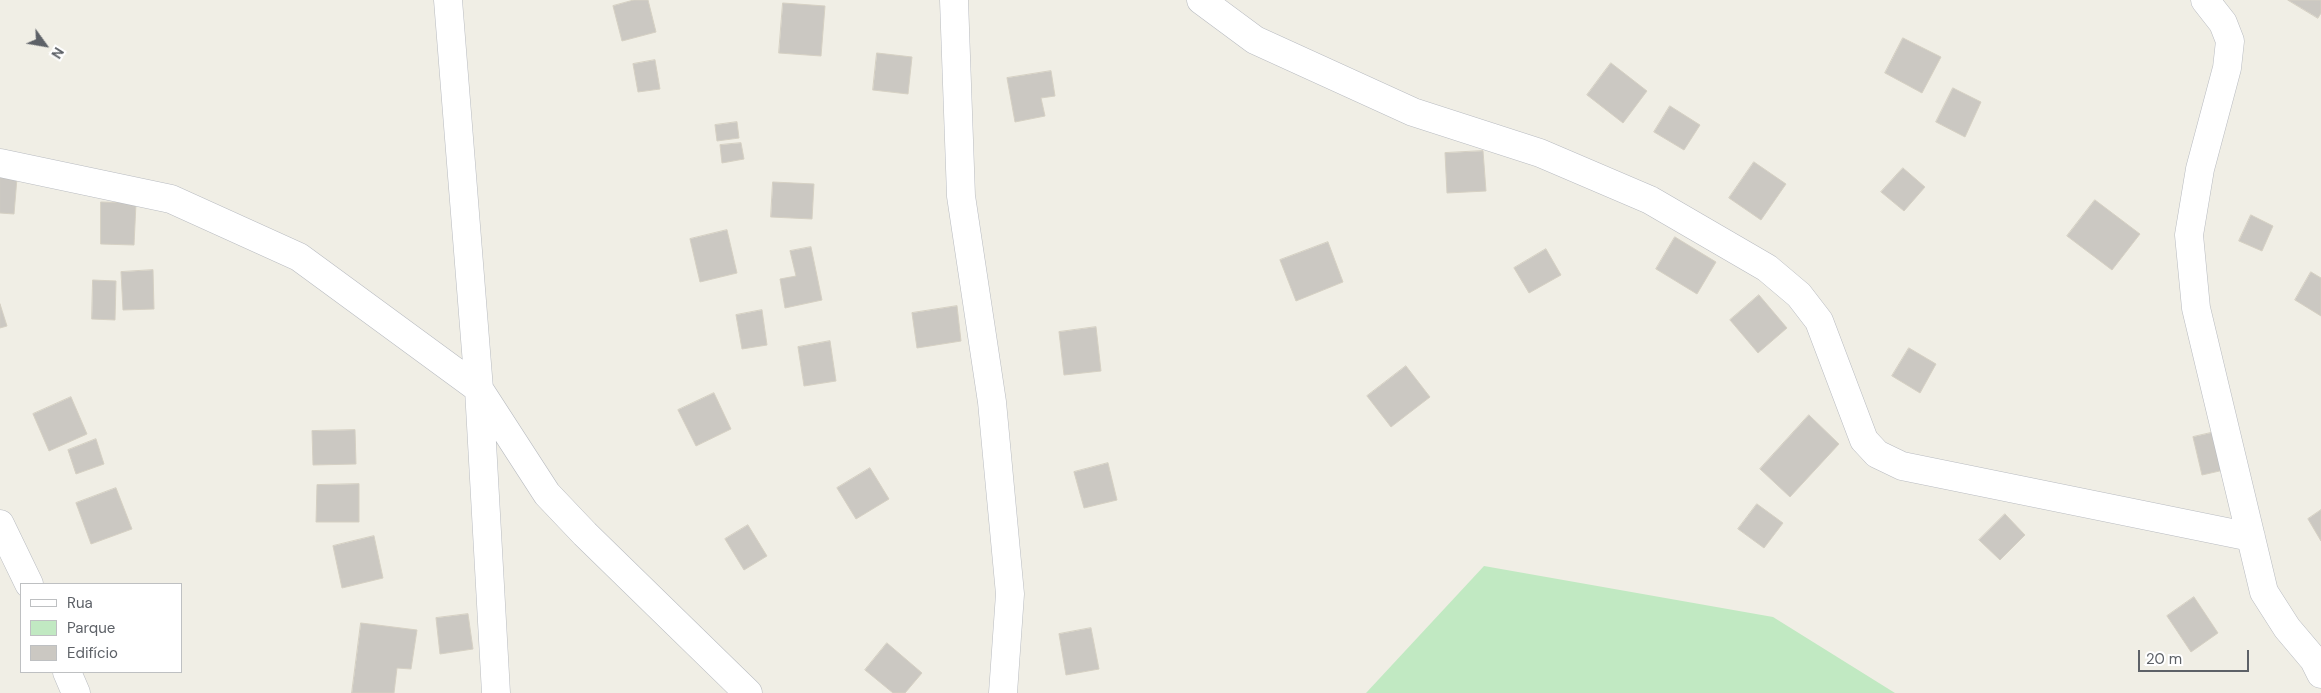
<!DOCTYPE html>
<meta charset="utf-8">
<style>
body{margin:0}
#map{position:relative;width:2321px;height:693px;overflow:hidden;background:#f0eee5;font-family:"DM Sans",sans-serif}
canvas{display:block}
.legend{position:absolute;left:20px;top:583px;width:162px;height:90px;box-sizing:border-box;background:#fff;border:1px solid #bec0c2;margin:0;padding:6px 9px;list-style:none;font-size:15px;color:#5d6167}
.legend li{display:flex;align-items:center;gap:10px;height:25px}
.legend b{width:25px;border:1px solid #bec0c2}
.north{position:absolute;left:20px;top:20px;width:50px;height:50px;-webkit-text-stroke:4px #fff;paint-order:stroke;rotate:122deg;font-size:14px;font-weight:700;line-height:20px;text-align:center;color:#5d6167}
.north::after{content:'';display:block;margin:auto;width:18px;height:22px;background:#5d6167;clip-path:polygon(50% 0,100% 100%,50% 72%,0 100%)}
.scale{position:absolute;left:2138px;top:650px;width:111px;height:22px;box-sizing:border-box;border:2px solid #5d6167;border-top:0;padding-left:6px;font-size:15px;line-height:18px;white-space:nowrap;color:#5d6167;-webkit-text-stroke:4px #fff;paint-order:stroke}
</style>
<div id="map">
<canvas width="2321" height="693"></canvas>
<ul class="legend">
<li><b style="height:6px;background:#fff"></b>Rua</li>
<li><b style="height:14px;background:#c1e9c2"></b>Parque</li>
<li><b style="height:14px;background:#cbc8c2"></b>Edifício</li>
</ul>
<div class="north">N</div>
<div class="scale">20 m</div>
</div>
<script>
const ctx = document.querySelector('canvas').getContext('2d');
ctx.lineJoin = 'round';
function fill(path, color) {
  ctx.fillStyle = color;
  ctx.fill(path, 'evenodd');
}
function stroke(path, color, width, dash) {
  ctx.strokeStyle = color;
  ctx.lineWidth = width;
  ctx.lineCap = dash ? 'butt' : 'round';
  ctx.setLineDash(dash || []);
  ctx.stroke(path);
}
fill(new Path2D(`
 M1484,566L1773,617L1895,693H1366Z`), '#c1e9c2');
const building = new Path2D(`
 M634,0H648L656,32L622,41L613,6Z
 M2288,0H2321V13L2318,18Z
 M783,3L825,6L821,56L779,53Z
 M1903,38L1941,57L1922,93L1885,73Z
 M877,53L912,57L908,94L873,90Z
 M655,60L660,89L638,92L633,64Z
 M1611,63L1647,91L1623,123L1587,95Z
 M1051,71L1055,96L1041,98L1045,116L1015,122L1007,78Z
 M1953,88L1981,102L1965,137L1936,122Z
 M1670,106L1700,125L1684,150L1654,132Z
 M737,122L739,138L717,141L715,125Z
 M741,143L744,159L722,163L720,145Z
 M1483,151L1486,191L1447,193L1445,153Z
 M1754,162L1786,184L1761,220L1729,198Z
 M1903,168L1925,187L1904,211L1881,192Z
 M0,176L17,178L14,214L0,213Z
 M773,182L814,184L812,219L771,217Z
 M2095,200L2140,234L2112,270L2067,236Z
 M101,202L136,203L134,245L101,244Z
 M2251,215L2273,226L2262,251L2239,241Z
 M727,230L737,273L700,282L690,239Z
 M1675,237L1716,262L1697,294L1656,269Z
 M1328,242L1343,282L1296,301L1280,260Z
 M811,247L822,300L785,308L780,279L796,276L790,251Z
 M1546,249L1561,275L1529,293L1514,268Z
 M153,270L154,309L123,310L121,272Z
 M2311,272L2321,278V316L2295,300Z
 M93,280L116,281L115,320L92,319Z
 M1759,295L1787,328L1758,353L1730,320Z
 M0,304L7,326L0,328Z
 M957,306L961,341L917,348L912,313Z
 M762,310L767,345L742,349L736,315Z
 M1096,327L1101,371L1064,375L1059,332Z
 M830,341L836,381L804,386L798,347Z
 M1909,348L1936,364L1920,393L1892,376Z
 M1406,366L1430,397L1391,427L1367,396Z
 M714,393L731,429L696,446L678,410Z
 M71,397L87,434L49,451L33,414Z
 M1809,415L1839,444L1790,497L1760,469Z
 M355,430L356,464L313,465L312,431Z
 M2215,432L2224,470L2202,475L2193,437Z
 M96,439L104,464L76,474L68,450Z
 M1108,463L1117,500L1084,508L1074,472Z
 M870,468L889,499L856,519L837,488Z
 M359,484V522H316L317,485Z
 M116,488L132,529L91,544L76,503Z
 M1757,504L1783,523L1764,548L1738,529Z
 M2321,510V541L2308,519Z
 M2005,514L2025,535L2000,560L1979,540Z
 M748,525L767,556L744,570L725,539Z
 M374,536L383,578L342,588L333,546Z
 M2194,597L2218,633L2191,652L2167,616Z
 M468,614L473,649L440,654L436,618Z
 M361,623L417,630L411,669L397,668L394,693H352Z
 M1091,628L1099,669L1066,675L1059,634Z
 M887,643L922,673L905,693H893L865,670Z`);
fill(building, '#cbc8c2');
stroke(building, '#d5d0c3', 1);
const street = new Path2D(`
 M448,0L479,389L496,693
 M954,0L961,196L992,402L1010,594L1003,693
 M1201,0L1255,40L1413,112L1540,153L1650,200L1767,268L1799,295L1819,321L1864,440L1877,454L1902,466L2251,537
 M2205,0L2223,23L2230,41L2227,68L2200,169L2189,235L2196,308L2264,592L2287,628L2314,660L2321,674
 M0,163L171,199L299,257L479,389L547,494L585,534L748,693
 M0,524L29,584
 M67,672L76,693`);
stroke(street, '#b8bbc0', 29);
stroke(street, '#fff', 28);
</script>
